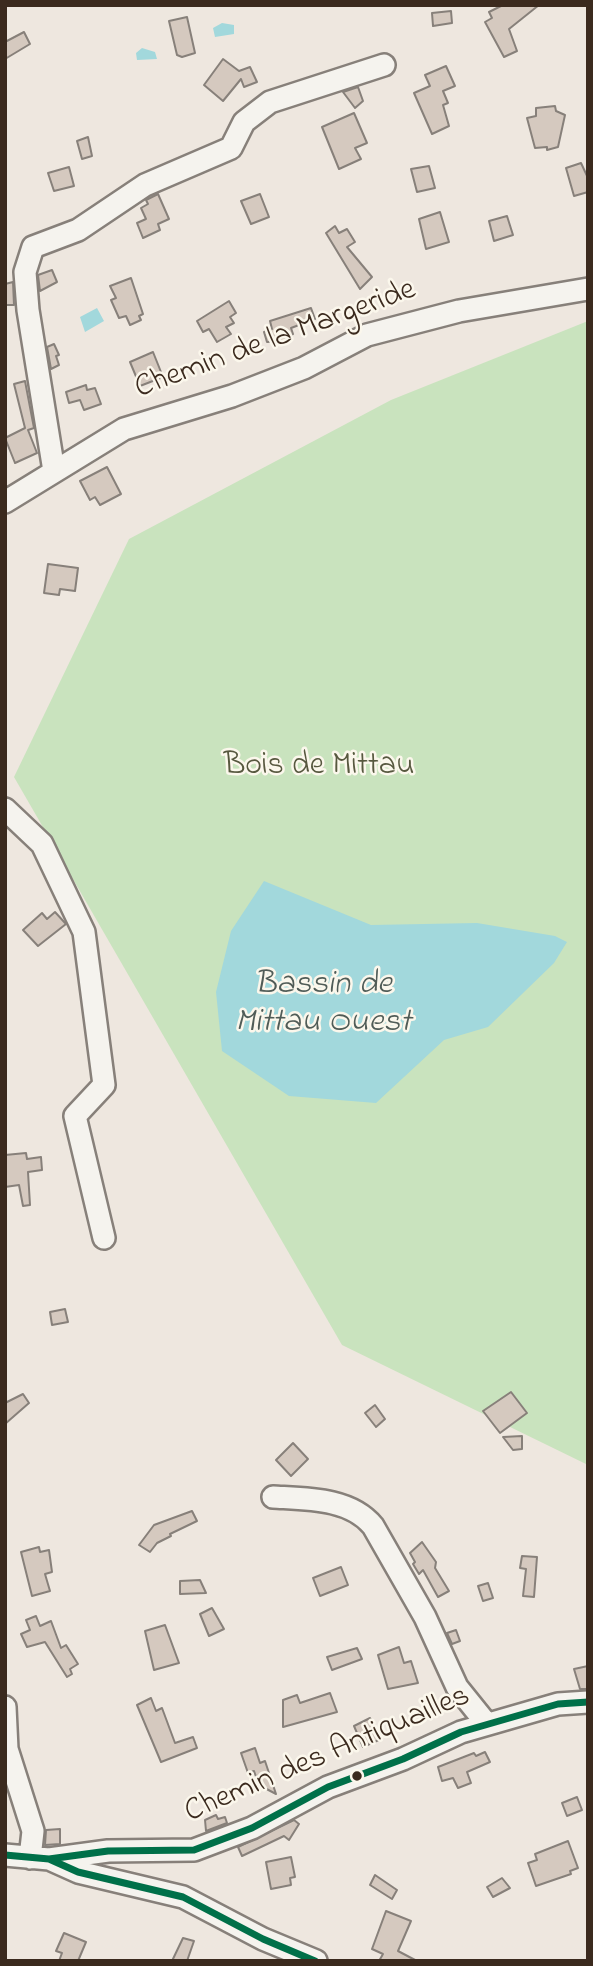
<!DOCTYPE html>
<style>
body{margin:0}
#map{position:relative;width:593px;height:1966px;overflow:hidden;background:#eee7df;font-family:"Indie Flower",sans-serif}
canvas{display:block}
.frame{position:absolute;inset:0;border:7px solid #3b2a1e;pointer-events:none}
</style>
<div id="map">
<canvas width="593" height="1966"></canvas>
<div class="frame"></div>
</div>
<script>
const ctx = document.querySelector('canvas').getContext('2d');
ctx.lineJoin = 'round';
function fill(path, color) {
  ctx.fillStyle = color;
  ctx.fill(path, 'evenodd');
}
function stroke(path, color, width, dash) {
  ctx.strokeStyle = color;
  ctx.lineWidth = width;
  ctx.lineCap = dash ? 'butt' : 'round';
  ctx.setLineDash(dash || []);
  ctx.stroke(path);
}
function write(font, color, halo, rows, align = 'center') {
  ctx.font = font + ' "Indie Flower",sans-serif';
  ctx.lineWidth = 5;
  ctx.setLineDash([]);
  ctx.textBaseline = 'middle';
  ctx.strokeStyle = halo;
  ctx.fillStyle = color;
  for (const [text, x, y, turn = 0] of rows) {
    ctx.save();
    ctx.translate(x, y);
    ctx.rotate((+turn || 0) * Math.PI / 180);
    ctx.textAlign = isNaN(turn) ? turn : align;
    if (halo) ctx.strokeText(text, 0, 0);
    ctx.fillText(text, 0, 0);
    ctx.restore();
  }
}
fill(new Path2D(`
 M588,321V1465L342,1345L14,777L129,539L391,400Z`), '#c9e3be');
fill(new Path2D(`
 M222,23L234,25V34L215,37L213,28Z
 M142,48L155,52L157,59L137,60L136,53Z
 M97,308L104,321L85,332L80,317Z
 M264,881L371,925L477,923L555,936L567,942L554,963L488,1027L444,1040L376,1103L289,1096L222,1051L216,992L231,931Z`), '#a2d8dc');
const building = new Path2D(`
 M503,5H539L509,29L517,51L504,57L485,22L492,18L489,12Z
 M451,11L452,23L433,26L432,13Z
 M187,17L195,53L182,57L177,55L169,21Z
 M24,32L30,44L5,59V42Z
 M223,59L239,71L250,67L257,82L244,87L241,79L223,101L204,85Z
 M446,66L455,86L443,91L448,103L443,105L449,126L432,134L414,93L430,86L425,75Z
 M358,87L363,101L355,108L343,92Z
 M555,106L556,111L565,115L558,147L547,150V147L535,148L527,118L536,116V108Z
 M354,113L367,143L355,148L361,159L339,169L322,127Z
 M88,137L92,156L82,159L77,141Z
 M581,163L588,178V192L574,196L566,168Z
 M429,166L435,188L417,192L411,169Z
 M69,167L74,186L54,191L48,173Z
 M158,194L169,219L158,224L160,230L143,238L137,223L146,219L141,208L148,204L146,200Z
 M260,194L269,217L251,224L241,201Z
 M440,212L449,242L426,249L419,219Z
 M507,216L513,235L494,241L489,221Z
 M335,226L339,233L347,229L355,242L347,247L372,277L360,289L326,233Z
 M52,270L57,282L40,291L38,275Z
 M131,278L143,314L139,316L141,320L130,325L126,316L119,318L111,300L116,298L110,286Z
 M13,282L14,305H5V284Z
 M229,301L236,313L230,317L234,323L226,327L231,334L217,342L209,329L203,332L197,321Z
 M311,308L315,319L291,328L293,334L287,337L289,341L267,342L264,332L272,329L270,321Z
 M54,344L59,355L56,356L59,365L51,369L47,347Z
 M153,352L163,377L140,386L130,362Z
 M25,381L34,428L28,430L37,453L15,463L5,438L25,428L14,384Z
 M86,385L87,390L95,388L101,404L84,410L80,400L69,403L66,392Z
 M107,467L121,494L100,505L95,497L90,500L80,481Z
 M48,564L78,568L75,591L60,589L59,595L44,593Z
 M55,912L66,924L38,946L23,930L42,913L47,919Z
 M26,1153L27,1159L41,1157L42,1170L28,1172L30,1205L23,1206L19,1185L5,1187V1155Z
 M65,1309L68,1322L52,1325L50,1312Z
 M511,1392L527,1413L500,1433L483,1411Z
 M23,1394L29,1403L5,1424V1403Z
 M375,1405L385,1419L376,1427L365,1413Z
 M522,1436V1449L513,1450L503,1437Z
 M293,1443L308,1459L291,1476L276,1460Z
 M192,1511L197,1521L170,1534L171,1536L157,1543L150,1552L139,1545L154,1525Z
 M422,1542L436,1562L435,1568L449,1591L438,1597L423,1570L419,1574L413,1564L415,1562L410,1553Z
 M39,1547L40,1552L49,1550L52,1572L45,1574L50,1591L32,1596L21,1552Z
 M522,1556L537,1557L534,1597L523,1596L526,1569L520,1568Z
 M341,1567L348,1585L320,1596L313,1578Z
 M200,1580L206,1593L180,1594V1581Z
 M488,1583L493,1598L483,1601L478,1586Z
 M212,1608L224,1629L209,1636L200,1614Z
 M36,1616L40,1626L51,1621L61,1648L66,1645L78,1664L70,1669L72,1674L67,1677L45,1642L27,1647L21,1634L30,1630L26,1620Z
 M165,1625L179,1663L154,1670L145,1631Z
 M456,1630L460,1641L452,1644L447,1633Z
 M399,1647L404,1663L411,1661L418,1683L388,1689L378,1655Z
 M357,1648L362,1659L332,1670L327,1657Z
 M588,1666V1689H580L574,1669Z
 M330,1693L337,1712L283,1727V1700L297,1695L300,1703Z
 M151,1698L156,1711L162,1708L175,1743L193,1737L197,1748L161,1762L137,1705Z
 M370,1718L381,1739L363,1747L354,1726Z
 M255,1748L260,1763L265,1761L276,1794L259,1785L254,1771L248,1773L241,1753Z
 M485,1752L490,1762L467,1772L471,1783L458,1788L453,1778L442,1781L438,1767L474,1753L476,1756Z
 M577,1797L582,1810L567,1816L562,1803Z
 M216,1815L218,1819L225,1817L227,1823L206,1831L205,1820Z
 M294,1820L299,1824L289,1840L284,1836L242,1856L238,1847Z
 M60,1829V1844L45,1845L46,1830Z
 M568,1841L578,1868L570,1871L571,1874L536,1886L528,1863L537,1860L535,1854Z
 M291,1857L295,1877L290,1878L291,1885L271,1889L266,1862Z
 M375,1875L397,1890L392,1899L370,1885Z
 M502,1878L510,1888L493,1897L487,1887Z
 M386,1911L411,1921L398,1951L417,1961H379L383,1954L372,1949Z
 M64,1933L86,1942L78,1961H59L62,1953L56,1951Z
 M183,1938L194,1941L187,1961H172Z`);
fill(building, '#d5c9bf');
stroke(building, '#87807a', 2);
const minor = new Path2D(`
 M54,471L28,310L25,272L33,247L78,230L145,185L231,148L244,122L270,102L384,65
 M5,502L124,429L232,396L304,368L367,335L459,311L588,289
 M5,809L42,844L84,932L104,1085L75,1116L104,1238
 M273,1497C307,1499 350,1498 373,1526L425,1617L457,1687L486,1723
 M5,1707L7,1749L33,1831L30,1858
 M5,1855L49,1859L78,1872L183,1897L263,1939L316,1961
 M49,1859L108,1851L194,1850L252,1828L328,1787L403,1759L461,1732L558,1704L588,1702`);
stroke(minor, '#87807a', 26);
stroke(minor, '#f5f3ee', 21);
stroke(new Path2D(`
 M5,1855L49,1859L78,1872L183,1897L263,1939L315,1961
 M49,1859L108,1851L194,1850L252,1828L328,1787L403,1759L461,1732L558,1704L588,1702`), '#007049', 7);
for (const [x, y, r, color] of [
 [357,1776,6,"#3b2a1e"]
]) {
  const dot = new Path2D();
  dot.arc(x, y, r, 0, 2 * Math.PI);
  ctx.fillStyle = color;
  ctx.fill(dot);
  stroke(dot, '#fbf7ec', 2.5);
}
write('32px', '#3b2a1e', '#fbf7ec', [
 ["Chemin de la Margeride",276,341,-20],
 ["Chemin des Antiquailles",328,1756,-23]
]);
write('32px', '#57583f', '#fbf7ec', [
 ["Bois de Mittau",319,768]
]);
write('italic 33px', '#505c57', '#fbf7ec', [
 ["Bassin de",323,987],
 ["Mittau Ouest",323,1025]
]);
</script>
